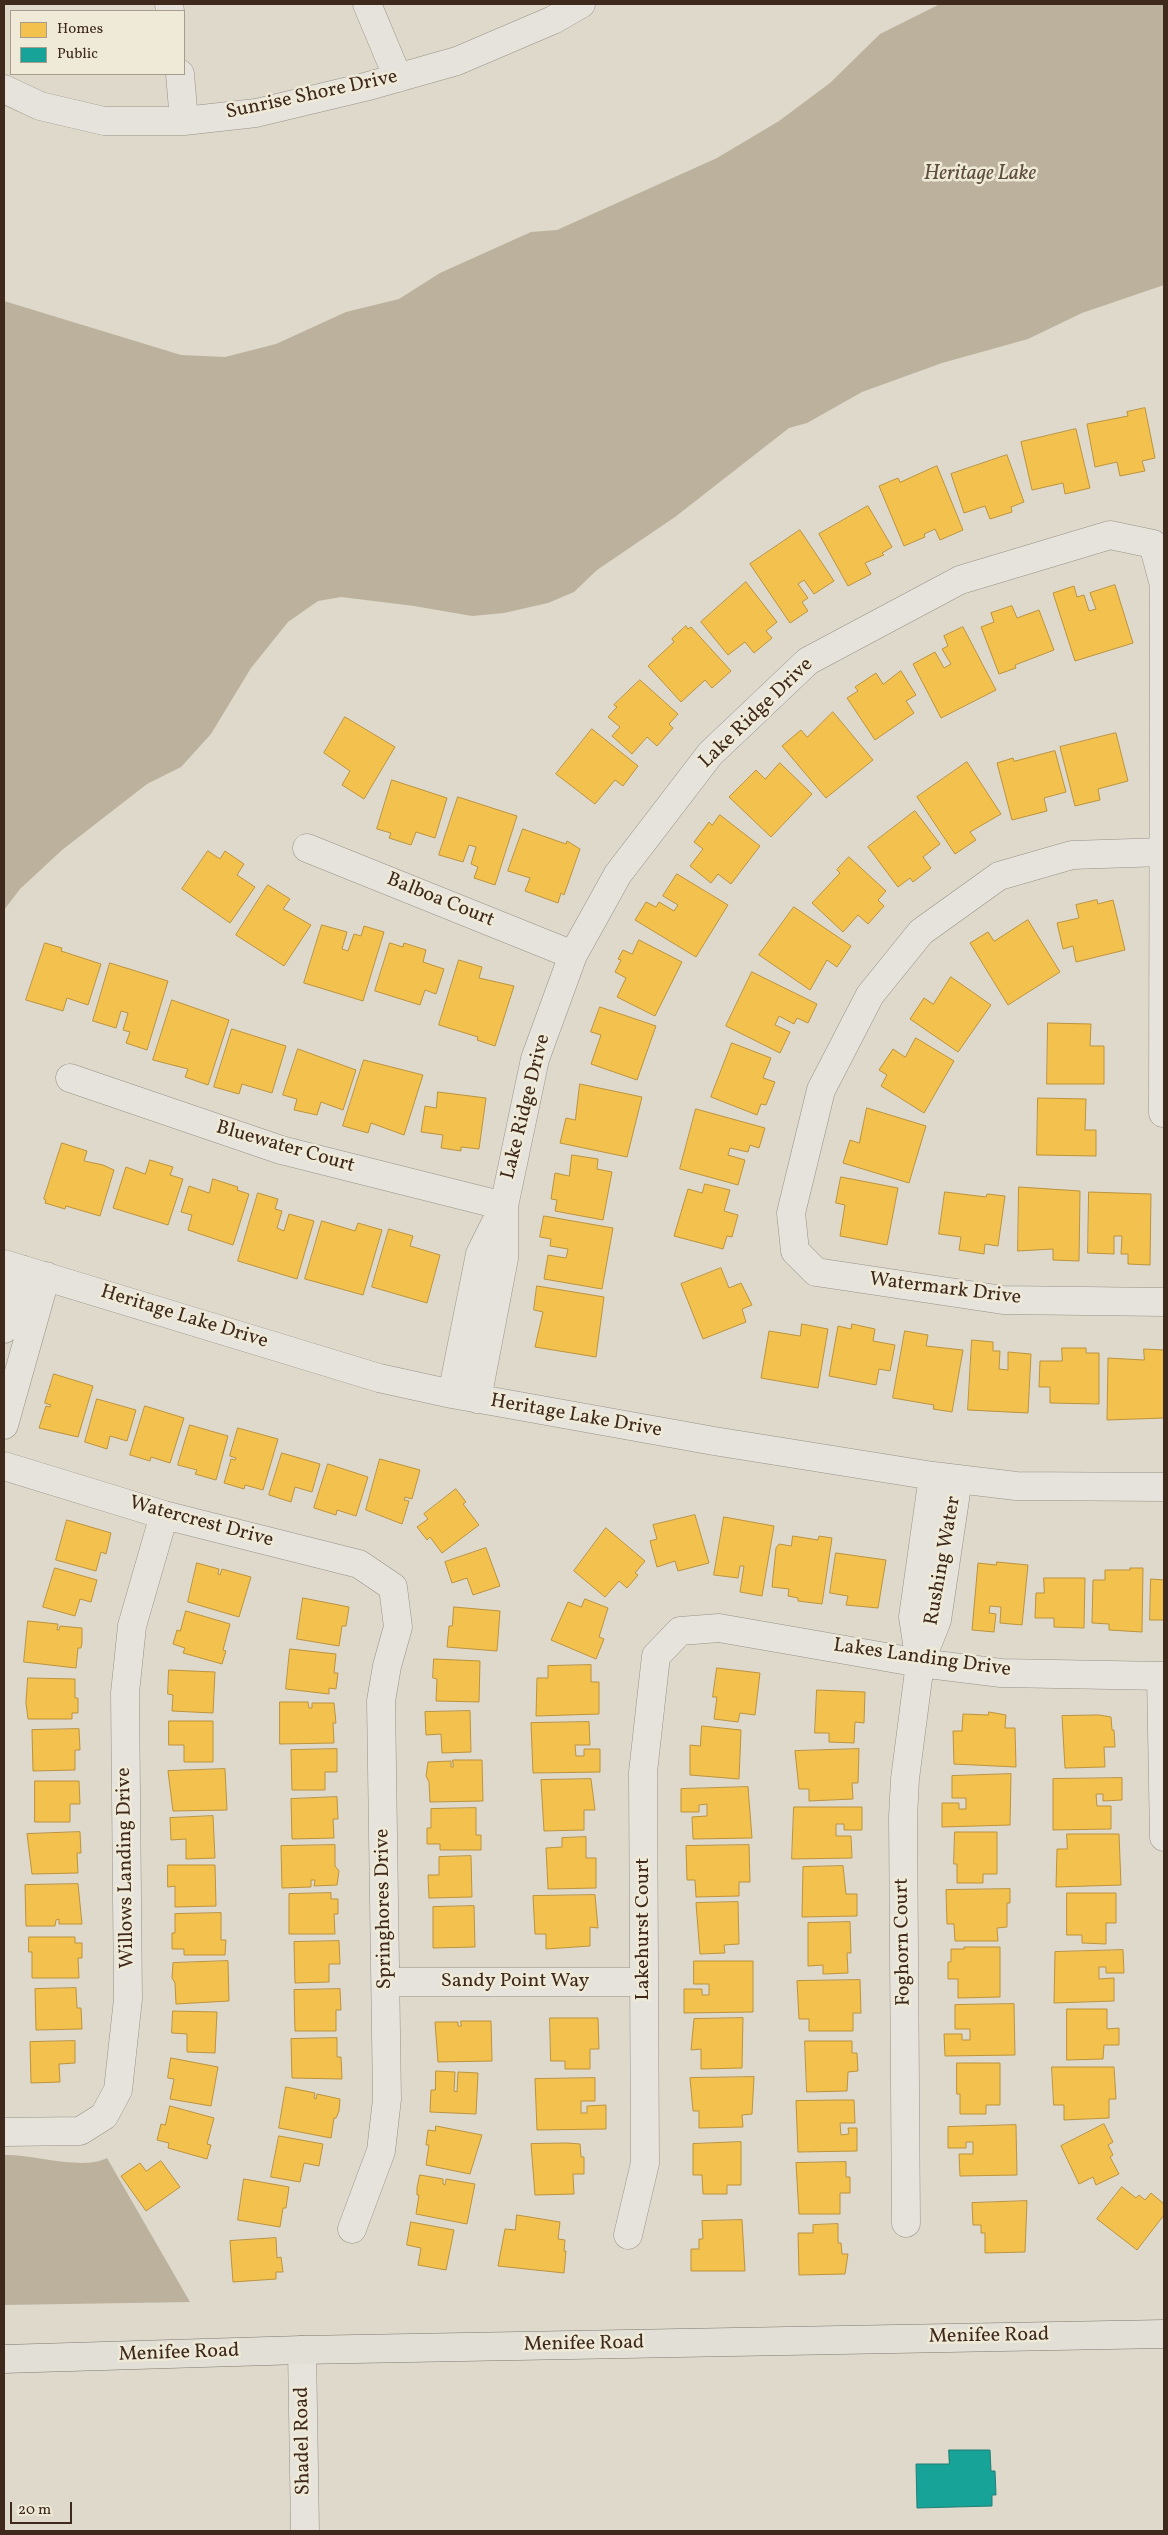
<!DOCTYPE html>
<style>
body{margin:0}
#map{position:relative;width:1168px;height:2535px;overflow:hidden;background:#ded9ca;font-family:Vollkorn,serif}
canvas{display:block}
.frame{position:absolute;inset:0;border:5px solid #3e291c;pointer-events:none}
.legend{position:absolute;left:10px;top:10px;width:175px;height:65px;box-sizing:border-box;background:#efead7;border:1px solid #a89d8c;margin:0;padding:6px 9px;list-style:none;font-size:15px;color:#3e291c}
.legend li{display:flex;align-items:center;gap:10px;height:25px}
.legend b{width:25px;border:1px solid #a89d8c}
.scale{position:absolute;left:10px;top:2502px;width:62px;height:22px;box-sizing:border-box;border:2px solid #3e291c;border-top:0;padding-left:6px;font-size:15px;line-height:18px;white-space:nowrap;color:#3e291c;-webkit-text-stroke:4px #efead7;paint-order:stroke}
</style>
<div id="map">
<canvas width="1168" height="2535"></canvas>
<div class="frame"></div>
<ul class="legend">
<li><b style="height:14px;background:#f2c14e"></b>Homes</li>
<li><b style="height:14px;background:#17a398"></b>Public</li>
</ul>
<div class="scale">20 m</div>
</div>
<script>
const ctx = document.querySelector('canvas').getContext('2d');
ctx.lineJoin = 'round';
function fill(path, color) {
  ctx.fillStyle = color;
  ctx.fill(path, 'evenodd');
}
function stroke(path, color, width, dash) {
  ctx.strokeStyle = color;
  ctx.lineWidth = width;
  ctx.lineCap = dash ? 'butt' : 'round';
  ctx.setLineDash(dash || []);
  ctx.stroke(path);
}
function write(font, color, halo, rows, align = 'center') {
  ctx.font = font + ' Vollkorn,serif';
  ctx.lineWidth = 5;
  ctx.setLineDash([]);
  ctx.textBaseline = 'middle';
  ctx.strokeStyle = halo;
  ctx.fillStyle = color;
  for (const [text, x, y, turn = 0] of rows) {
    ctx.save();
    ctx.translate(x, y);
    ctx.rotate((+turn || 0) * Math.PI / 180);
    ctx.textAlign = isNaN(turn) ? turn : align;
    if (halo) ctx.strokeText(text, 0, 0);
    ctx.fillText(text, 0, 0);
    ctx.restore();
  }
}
fill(new Path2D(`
 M940,4H1164V285L1082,313L1028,339L942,363L862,392L807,423L789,428L675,517L597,570L574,592L548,603L504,613L472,616L414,606L341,597L318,601L288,622L251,668L211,734L181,767L147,784L62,850L20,889L4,910V301L181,355L225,357L276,344L346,312L399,299L440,273L531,232L557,230L717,158L779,121L830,83L880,34Z
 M4,2155C34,2154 82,2171 107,2158L190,2302L4,2305Z`), '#bcb19d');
const homes = new Path2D(`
 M1145,408L1155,458L1142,461L1145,471L1120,476L1117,462L1095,467L1087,424L1128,416L1127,412Z
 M1076,429L1090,488L1065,494L1063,483L1032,490L1021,442Z
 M1007,455L1024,502L1011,507L1012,512L990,519L985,506L964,513L951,474Z
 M937,466L963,530L940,540L935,529L924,534L925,537L904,546L879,486L898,478L900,482Z
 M868,506L892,547L882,553L884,555L865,563L871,574L848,586L819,534Z
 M800,530L834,581L814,594L804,580L798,584L808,598L802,602L808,611L790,623L750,564Z
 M746,582L777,622L766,631L772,638L754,653L745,642L728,655L701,622Z
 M1115,585L1133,643L1075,661L1053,593L1074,586L1077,597L1084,595L1089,611L1096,609L1090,593Z
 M1012,606L1017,618L1039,610L1054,650L1015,665L1016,668L999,674L981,627L994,622L991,613Z
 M686,626L688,629L691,627L731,671L712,688L705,680L681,702L648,666L674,642L672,639Z
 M963,627L996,690L941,718L913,664L935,652L944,668L951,664L942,649L948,646L944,636Z
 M901,671L916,695L906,701L914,713L875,740L847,698L858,691L855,687L876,673L883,684Z
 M640,680L678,714L669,724L673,728L657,746L647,737L632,754L612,736L620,727L608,717L617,707L614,705Z
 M833,712L873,760L826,798L782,746L801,730L807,737Z
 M345,717L395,747L364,799L342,785L350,771L324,753Z
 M592,729L638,766L623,786L615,780L595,804L556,774Z
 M1116,733L1128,781L1098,789L1100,800L1075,806L1060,747Z
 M1055,751L1066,792L1044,798L1047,811L1012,820L997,763L1013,758L1014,761Z
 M967,762L1001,814L970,832L976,840L955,854L917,797Z
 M780,763L812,794L771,837L729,797L756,770L765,779Z
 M392,780L447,798L435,838L416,832L411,845L389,838L391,833L377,829Z
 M458,797L517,816L495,885L474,878L478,867L471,864L476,847L469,845L463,862L439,855Z
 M915,811L940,844L923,857L931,868L913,882L910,878L898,887L868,847Z
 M720,815L760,846L731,884L718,874L711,883L690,866L703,849L694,842L709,822L712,825Z
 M523,829L566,844L567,841L580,849L564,895L561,893L558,903L525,891L530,878L508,871Z
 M208,851L220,859L225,851L244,864L237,875L255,887L230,923L182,889Z
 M849,857L886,891L878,900L884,906L868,924L858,915L843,932L812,903L840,873L837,870Z
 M677,874L728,905L696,957L635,920L646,902L656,907L659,902L674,911L678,905L663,896Z
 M268,885L290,899L283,909L311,925L284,966L236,935Z
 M1097,900L1098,904L1113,900L1125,950L1076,962L1073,946L1063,949L1057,923L1079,918L1076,905Z
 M794,907L851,946L837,967L827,960L810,990L759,955Z
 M1028,920L1060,972L1008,1005L970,943L988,932L994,941Z
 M322,925L347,932L342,949L348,951L354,934L361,936L364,926L384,932L363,1001L304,983Z
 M639,940L682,962L655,1016L617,997L626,978L615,972L621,960L618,959L623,950L632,954Z
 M45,943L62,948L61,951L101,964L88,1005L67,998L63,1011L26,1000Z
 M390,943L403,947L404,943L426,950L423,962L444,969L436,994L425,990L420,1005L375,991Z
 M459,960L482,967L479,978L514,986L495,1046L477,1040L478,1037L439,1025Z
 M110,963L168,981L147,1050L126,1043L130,1032L123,1030L128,1013L121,1011L116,1028L93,1021Z
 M752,972L817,1004L808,1023L797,1018L794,1024L779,1016L775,1025L790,1032L780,1053L726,1026Z
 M951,977L991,1005L958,1052L910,1019L924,998L933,1004Z
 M172,1000L229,1020L208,1085L185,1077L188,1069L153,1060Z
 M600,1007L656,1026L637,1080L591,1064L601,1035L591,1032Z
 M1048,1023L1091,1024L1090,1046H1104V1084H1047Z
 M232,1029L286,1046L272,1093L242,1084L239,1094L214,1087Z
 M916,1038L954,1061L924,1113L881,1086L887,1075L879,1070L893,1049L905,1057Z
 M732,1043L771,1058L763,1078L775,1082L766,1105L761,1104L757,1115L711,1097Z
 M298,1049L356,1070L343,1110L321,1102L317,1115L294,1110L297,1099L283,1095Z
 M364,1060L423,1075L404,1135L371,1123L368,1133L343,1126Z
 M580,1084L642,1097L627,1157L560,1143L566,1118L575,1120Z
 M438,1092L486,1098L479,1149L461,1147V1151L441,1148L443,1135L421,1132L425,1106L436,1108Z
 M1038,1098L1086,1099L1085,1130H1096V1156L1037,1155Z
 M867,1108L926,1126L909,1183L843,1163L850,1140L859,1143Z
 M696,1109L765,1128L759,1148L750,1145L748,1152L730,1148L728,1155L745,1160L738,1185L680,1169Z
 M62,1143L87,1151L84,1161L103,1165L114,1170L100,1216L66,1206L65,1209L45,1203L46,1200L44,1199Z
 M572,1155L598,1159L597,1169L612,1172L603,1220L555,1211L557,1200L551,1199L555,1173L569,1176Z
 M150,1160L173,1167L170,1175L183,1179L168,1225L113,1208L126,1167L145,1174Z
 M841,1177L898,1188L887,1245L840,1236L845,1205L836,1203Z
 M213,1179L238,1187L237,1190L249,1194L233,1245L188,1230L192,1215L181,1212L189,1186L209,1193Z
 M705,1184L730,1190L724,1211L738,1215L732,1237L727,1236L723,1249L674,1236L688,1189L702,1193Z
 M1019,1187L1080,1191L1079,1261L1053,1260V1249L1018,1251Z
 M945,1192L986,1197L987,1194L1005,1196L998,1246L985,1244L984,1254L959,1250L961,1237L939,1234Z
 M1089,1192L1151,1194L1150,1265L1128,1264V1254H1121L1122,1236H1114V1254L1088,1253Z
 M258,1193L278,1199L275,1209L282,1211L277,1228L284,1231L289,1214L314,1221L297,1279L238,1261Z
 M544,1216L613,1228L602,1289L544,1279L548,1255L566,1258L568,1249L550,1246L551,1239L540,1237Z
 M322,1221L355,1231L358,1223L382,1230L363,1295L305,1279Z
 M389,1229L413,1236L410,1246L440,1255L427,1303L372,1287Z
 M721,1268L729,1288L741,1283L752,1305L742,1309L746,1322L703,1339L681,1284Z
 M537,1286L604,1297L596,1357L535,1347L543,1312L534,1310Z
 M802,1324L828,1329L818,1388L761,1378L769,1331L800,1336Z
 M852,1324L875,1329L873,1341L895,1345L890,1371L879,1369L876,1385L829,1376L838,1326L851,1329Z
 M905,1331L928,1335L926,1346L963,1350L952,1412L933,1409L934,1405L893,1398Z
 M972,1340L993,1342V1351H1000L999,1369L1008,1370V1352L1031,1354L1028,1413L968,1410Z
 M1062,1348H1086V1353H1099V1404L1050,1403V1387H1039L1040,1361H1062Z
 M1144,1349L1164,1350V1418L1107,1420L1108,1358L1144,1360Z
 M54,1374L93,1386L78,1437L39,1428L46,1406L50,1407L51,1405L45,1403Z
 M97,1399L136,1410L127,1441L110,1436L107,1449L85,1442Z
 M145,1406L184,1418L170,1463L151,1457L150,1461L130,1455Z
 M190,1425L228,1436L216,1480L195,1474L197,1470L178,1465Z
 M238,1428L278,1439L263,1490L245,1485L244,1489L224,1483L231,1459L235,1460L236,1458L230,1456Z
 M282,1453L320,1464L312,1492L295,1487L291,1502L269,1495Z
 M380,1459L420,1470L412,1499L405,1497L404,1500L409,1501L402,1524L366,1510Z
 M328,1464L368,1477L356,1516L337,1510L336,1515L314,1508Z
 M456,1489L466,1502L463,1504L479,1525L442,1553L430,1537L427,1540L417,1527L428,1519L424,1514Z
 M695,1515L709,1563L678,1571L675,1561L657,1567L650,1541L657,1539L653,1525Z
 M724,1517L774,1526L762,1596L740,1592L744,1566H740L738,1578L714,1575Z
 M67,1520L111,1533L106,1554L101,1552L96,1571L56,1560Z
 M606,1528L645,1561L635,1573L638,1575L627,1588L619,1581L605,1597L574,1571Z
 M793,1536L818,1540L819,1536L832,1538L822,1604L798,1601V1598L788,1596L789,1589L772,1587L776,1548L779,1544L791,1546Z
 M486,1548L500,1586L473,1595L467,1578L452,1583L445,1562Z
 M836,1553L886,1560L878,1608L846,1605L848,1596L830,1593Z
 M997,1562L1028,1565L1022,1625L1000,1623L1001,1607L990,1606L989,1613L996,1614L994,1632L972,1630L978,1563L996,1565Z
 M197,1563L219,1569L218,1574L220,1575L222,1569L251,1577L239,1617L188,1602Z
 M55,1568L97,1580L91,1602L80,1599L75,1616L43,1607Z
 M1130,1568H1143L1142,1632L1109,1630V1624L1092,1623L1093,1580H1105V1570H1130Z
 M1044,1578H1085L1084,1628L1054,1627V1618H1035L1036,1593H1044Z
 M1151,1579L1164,1580V1620H1150Z
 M303,1598L349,1607L346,1626H342L339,1646L297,1639Z
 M585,1599L608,1608L599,1637L604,1639L596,1659L551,1640L568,1602L581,1607Z
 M454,1607L500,1611L497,1651L447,1647L449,1626H452Z
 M186,1611L230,1624L223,1650L226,1651L222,1664L183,1653L185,1648L173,1644L177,1630L180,1631Z
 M28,1621L58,1624L57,1630H59L60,1626L82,1628V1643L81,1648H78L76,1668L24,1662Z
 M290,1649L336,1654L334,1673H338L336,1689L329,1688V1694L286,1689Z
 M434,1659L480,1661L479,1702L436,1701L437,1679L433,1678Z
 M591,1665V1682H599V1714L536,1716L537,1678H548V1666Z
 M717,1668L760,1673L755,1715L740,1713L738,1722L714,1719L717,1697H713Z
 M169,1670L215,1672L213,1713L172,1711L173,1695L168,1694Z
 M28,1678L75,1679V1698H78V1713H72V1719H28L26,1703Z
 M817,1690L865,1692L864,1723L855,1722L854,1743L829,1742V1733H815Z
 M280,1702H308L309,1708H312V1703H334L336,1723H333L334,1743L280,1744Z
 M470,1711L471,1752L442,1753L441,1734L426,1735L425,1712Z
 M989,1712L1006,1715L1005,1728H1015L1016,1767L954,1764L953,1731H962L963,1714L988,1715Z
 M1099,1715L1111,1717L1112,1730H1114L1115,1747H1104L1105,1767L1065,1768L1062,1716Z
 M169,1721H213V1762H184V1745H169Z
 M589,1722L590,1745H575L576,1756H584V1749H600V1772L533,1773L531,1723Z
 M702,1726L741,1730L739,1779L690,1775V1745L700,1746Z
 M79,1729L80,1750H75V1770L33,1771L32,1730Z
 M337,1749V1772H325V1790H292L291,1750Z
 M859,1749L858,1783H852L853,1799L809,1801V1789H799L795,1751Z
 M453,1760H482L483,1801L430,1802L429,1782L426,1776L428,1762L451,1761V1767H453Z
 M225,1769L227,1810L173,1811L168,1771Z
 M1011,1774L1010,1825L942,1827V1803H959V1809H966V1798H952V1776Z
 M1122,1778V1800L1103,1801V1794H1096L1097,1806H1111V1829L1053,1830V1779Z
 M591,1779L595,1810H584V1830L544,1831L541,1780Z
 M35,1781H79L80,1804H70V1822H35Z
 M748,1787L752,1838L693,1839L692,1817L707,1816V1804L699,1805V1812H681V1789Z
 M337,1797L338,1819H333L334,1838L292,1839L291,1799Z
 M794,1807H862V1830H844V1824H836V1836H851L852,1858L792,1859Z
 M476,1808V1835H481V1850H440V1844H427V1828H431V1809Z
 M213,1816L215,1858L186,1859V1839L171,1840L170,1818Z
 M80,1832L81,1853H77L78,1873L32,1874L27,1834Z
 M955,1832H997V1874H983V1883H957V1864H954Z
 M1067,1834H1119L1121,1885L1056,1887L1057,1849H1067Z
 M586,1837V1858H596V1888L548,1889L546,1848L562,1847V1838Z
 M335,1845V1866L339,1871L337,1885L314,1886L315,1880H311V1887L282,1888L281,1846Z
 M749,1845L750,1882H739V1896L696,1897L695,1880H687L686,1846Z
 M471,1856L472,1897L429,1898L428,1875H439V1857Z
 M168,1865H215L216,1906L175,1907V1886L168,1887Z
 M843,1866L846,1894H857V1916L802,1917L803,1867Z
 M78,1884L82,1924H59V1919L56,1920L55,1926H26L25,1885Z
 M1010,1889V1903H1007V1927L997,1928L998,1941H955L954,1924H947L946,1890Z
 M331,1893V1899H338V1914H334L335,1934H289V1894Z
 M1067,1893H1116V1923H1106V1944L1082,1943V1935H1067Z
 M595,1895L598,1928L590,1927V1946L546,1949V1934H535L533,1896Z
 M738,1902L739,1944L724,1945L725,1953L700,1954L696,1903Z
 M474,1906L475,1947L433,1948V1907Z
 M221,1913V1940H226L225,1955H184V1949H172V1933H175V1914Z
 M850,1922L851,1953H847L848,1973L823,1974V1965L808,1966V1923Z
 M29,1937H75V1943H82V1958H78L79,1978H32V1952H29Z
 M339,1941L340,1964H329V1982L295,1983L294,1942Z
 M964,1947H1000V1997L958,1998V1979H948V1962H951V1949H964Z
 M1123,1950L1124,1973H1106V1967H1099V1979L1114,1978V2001L1054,2003L1055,1952Z
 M228,1961L229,2001L176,2004L175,1983L172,1978L173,1963Z
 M694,1961H753V2012L684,2013V1989H702V1995H709V1984H694Z
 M860,1980L861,2013H853V2031H809V2019H799L797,1981Z
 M76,1988L77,2008H81L82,2029L36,2030L35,1989Z
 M340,1989L341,2010H336V2031H295L294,1990Z
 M1014,2004L1015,2055L945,2056L944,2034H962V2040H970V2029H955V2005Z
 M1067,2009H1107V2029L1119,2028V2045H1104L1103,2059L1067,2060Z
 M173,2011L217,2012L215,2053L187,2052V2034L172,2033Z
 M550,2018H598L599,2049H590V2069H565V2061H551Z
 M743,2018L742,2068L701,2069V2049L691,2050L694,2019Z
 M461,2021H491L492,2061L438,2062L435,2022H458V2026H461Z
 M337,2038V2057H341L342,2079L292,2078L291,2039Z
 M75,2041V2063L59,2064L60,2082L31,2083L30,2042Z
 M805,2041H852V2053H857L858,2071L848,2072L847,2091L807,2092Z
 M171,2058L218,2067L211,2106L170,2099L174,2079L168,2078Z
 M957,2063H1000V2105H986V2114H960V2094H957Z
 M1052,2067H1114L1116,2099H1109V2118L1064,2120V2105H1054Z
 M436,2071L455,2072L454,2091L457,2092L458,2072L478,2073L476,2114L430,2112L431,2090H435Z
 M754,2077L752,2114L742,2115L743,2127L699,2128V2111H693L690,2078Z
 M595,2078V2101H581V2113H587V2106L606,2105V2129L537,2130L535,2079Z
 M286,2087L315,2093L314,2098L316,2099L317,2094L340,2099L339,2111L336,2118H334L331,2138L279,2128Z
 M839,2100H854L855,2123H840L841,2135L849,2134L848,2128H857V2151L798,2152L796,2101Z
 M170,2106L214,2118L207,2144L211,2145L207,2159L168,2148L169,2143L157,2140L161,2124L165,2125Z
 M1104,2124L1113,2142L1108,2145L1113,2155L1110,2157L1119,2174L1096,2185L1093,2177L1079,2184L1061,2146Z
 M1016,2125L1017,2175L960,2176L959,2154H973V2142H966V2148H948V2127Z
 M436,2126L482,2135L470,2174L426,2165L429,2145H426L428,2130L435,2131Z
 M279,2136L323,2144L319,2166L304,2163L300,2182L271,2177Z
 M741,2142V2185H727V2194H703L702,2175H693V2144Z
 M568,2143L580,2144L581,2157H584V2174H573L574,2194L535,2195L531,2144Z
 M161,2161L180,2187L146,2211L121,2176L140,2163L146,2171Z
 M846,2162V2177H850V2193H840V2214H799L796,2163Z
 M420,2175L443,2179V2184L445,2185L446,2179L475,2184L467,2224L416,2214L419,2195H417V2188Z
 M244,2179L289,2187L286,2208H283L280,2227L238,2220Z
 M1122,2187L1136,2198L1139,2195L1145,2200L1151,2193L1164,2204V2215L1137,2250L1097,2219Z
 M1027,2201L1025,2252L985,2253V2233H981V2225H973L972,2203Z
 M517,2215L560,2222L558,2239L565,2240L564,2251H566L564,2273L498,2266L505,2229L515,2230Z
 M742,2220L745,2271H691V2249H699V2239H703L702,2221Z
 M411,2222L454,2230L446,2270L418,2265L421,2248L407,2245Z
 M838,2224V2243H841L842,2254H848L845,2274L799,2275L798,2233H813V2225Z
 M276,2238L277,2258L281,2257L283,2272H276V2279L233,2282L230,2241Z`);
fill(homes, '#f2c14e');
stroke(homes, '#bc933f', 1);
const public = new Path2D(`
 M949,2450H990L991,2471H995L996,2495H992V2506L917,2508L916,2464H949Z`);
fill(public, '#17a398');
stroke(public, '#237e73', 1);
const minor = new Path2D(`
 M169,4L170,11
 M367,4L398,78
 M180,74L184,121
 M4,89L40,106L104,121H184L256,113L365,87L457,61L553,20L581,4
 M307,848L573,955
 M1163,852L1072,855L999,876L921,932L870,995L821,1090L791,1213L795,1251L816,1272L1003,1300L1164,1302
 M70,1078L281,1150L504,1206L535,1059L573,955L618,874L710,754L808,661L960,580L1110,535L1153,544L1164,585L1163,1113
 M4,1264L379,1378L452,1394L714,1441L933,1476L1016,1486L1164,1487
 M4,1329L21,1269
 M452,1394L480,1254L504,1206V1258L477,1399
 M4,1425L46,1276
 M4,1466L164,1515L359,1564L393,1587L398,1627L387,1666L381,1701L387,2099L381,2151L352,2229
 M933,1476L913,1617L920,1663L937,1620L958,1479
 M1161,1676L1164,1837
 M387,1982H644
 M4,2132L80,2131L104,2116L118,2090L128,1999L125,1693L132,1626L164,1515
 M906,2223L903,1817L905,1779L920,1663
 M628,2235L645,2163L643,1772L656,1656L680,1631L719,1628L920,1663L1001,1673L1164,1676
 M302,2350L305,2531`);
const major = new Path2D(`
 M4,2359L302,2350L1164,2334`);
stroke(minor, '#979287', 29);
stroke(major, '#807a70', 29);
stroke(minor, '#e6e3dc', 28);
stroke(major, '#e1dfd6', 28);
write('20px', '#3e291c', '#efead7', [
 ["Sunrise Shore Drive",312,96,-12],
 ["Lake Ridge Drive",757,714,-44],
 ["Balboa Court",440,901,22],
 ["Lake Ridge Drive",527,1107,-76],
 ["Bluewater Court",285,1148,16],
 ["Watermark Drive",945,1290,7],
 ["Heritage Lake Drive",184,1318,17],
 ["Heritage Lake Drive",576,1417,10],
 ["Watercrest Drive",201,1523,15],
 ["Rushing Water",944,1561,-80],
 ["Lakes Landing Drive",922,1659,8],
 ["Willows Landing Drive",127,1868,-91],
 ["Springhores Drive",385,1909,-91],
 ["Lakehurst Court",644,1929,-90],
 ["Foghorn Court",904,1942,-91],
 ["Sandy Point Way",515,1982],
 ["Menifee Road",989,2337,-1],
 ["Menifee Road",584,2345,-1],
 ["Menifee Road",179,2354,-2],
 ["Shadel Road",304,2441,-91]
]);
write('italic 21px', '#5f4d3d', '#efead7', [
 ["Heritage Lake",980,175]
]);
</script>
